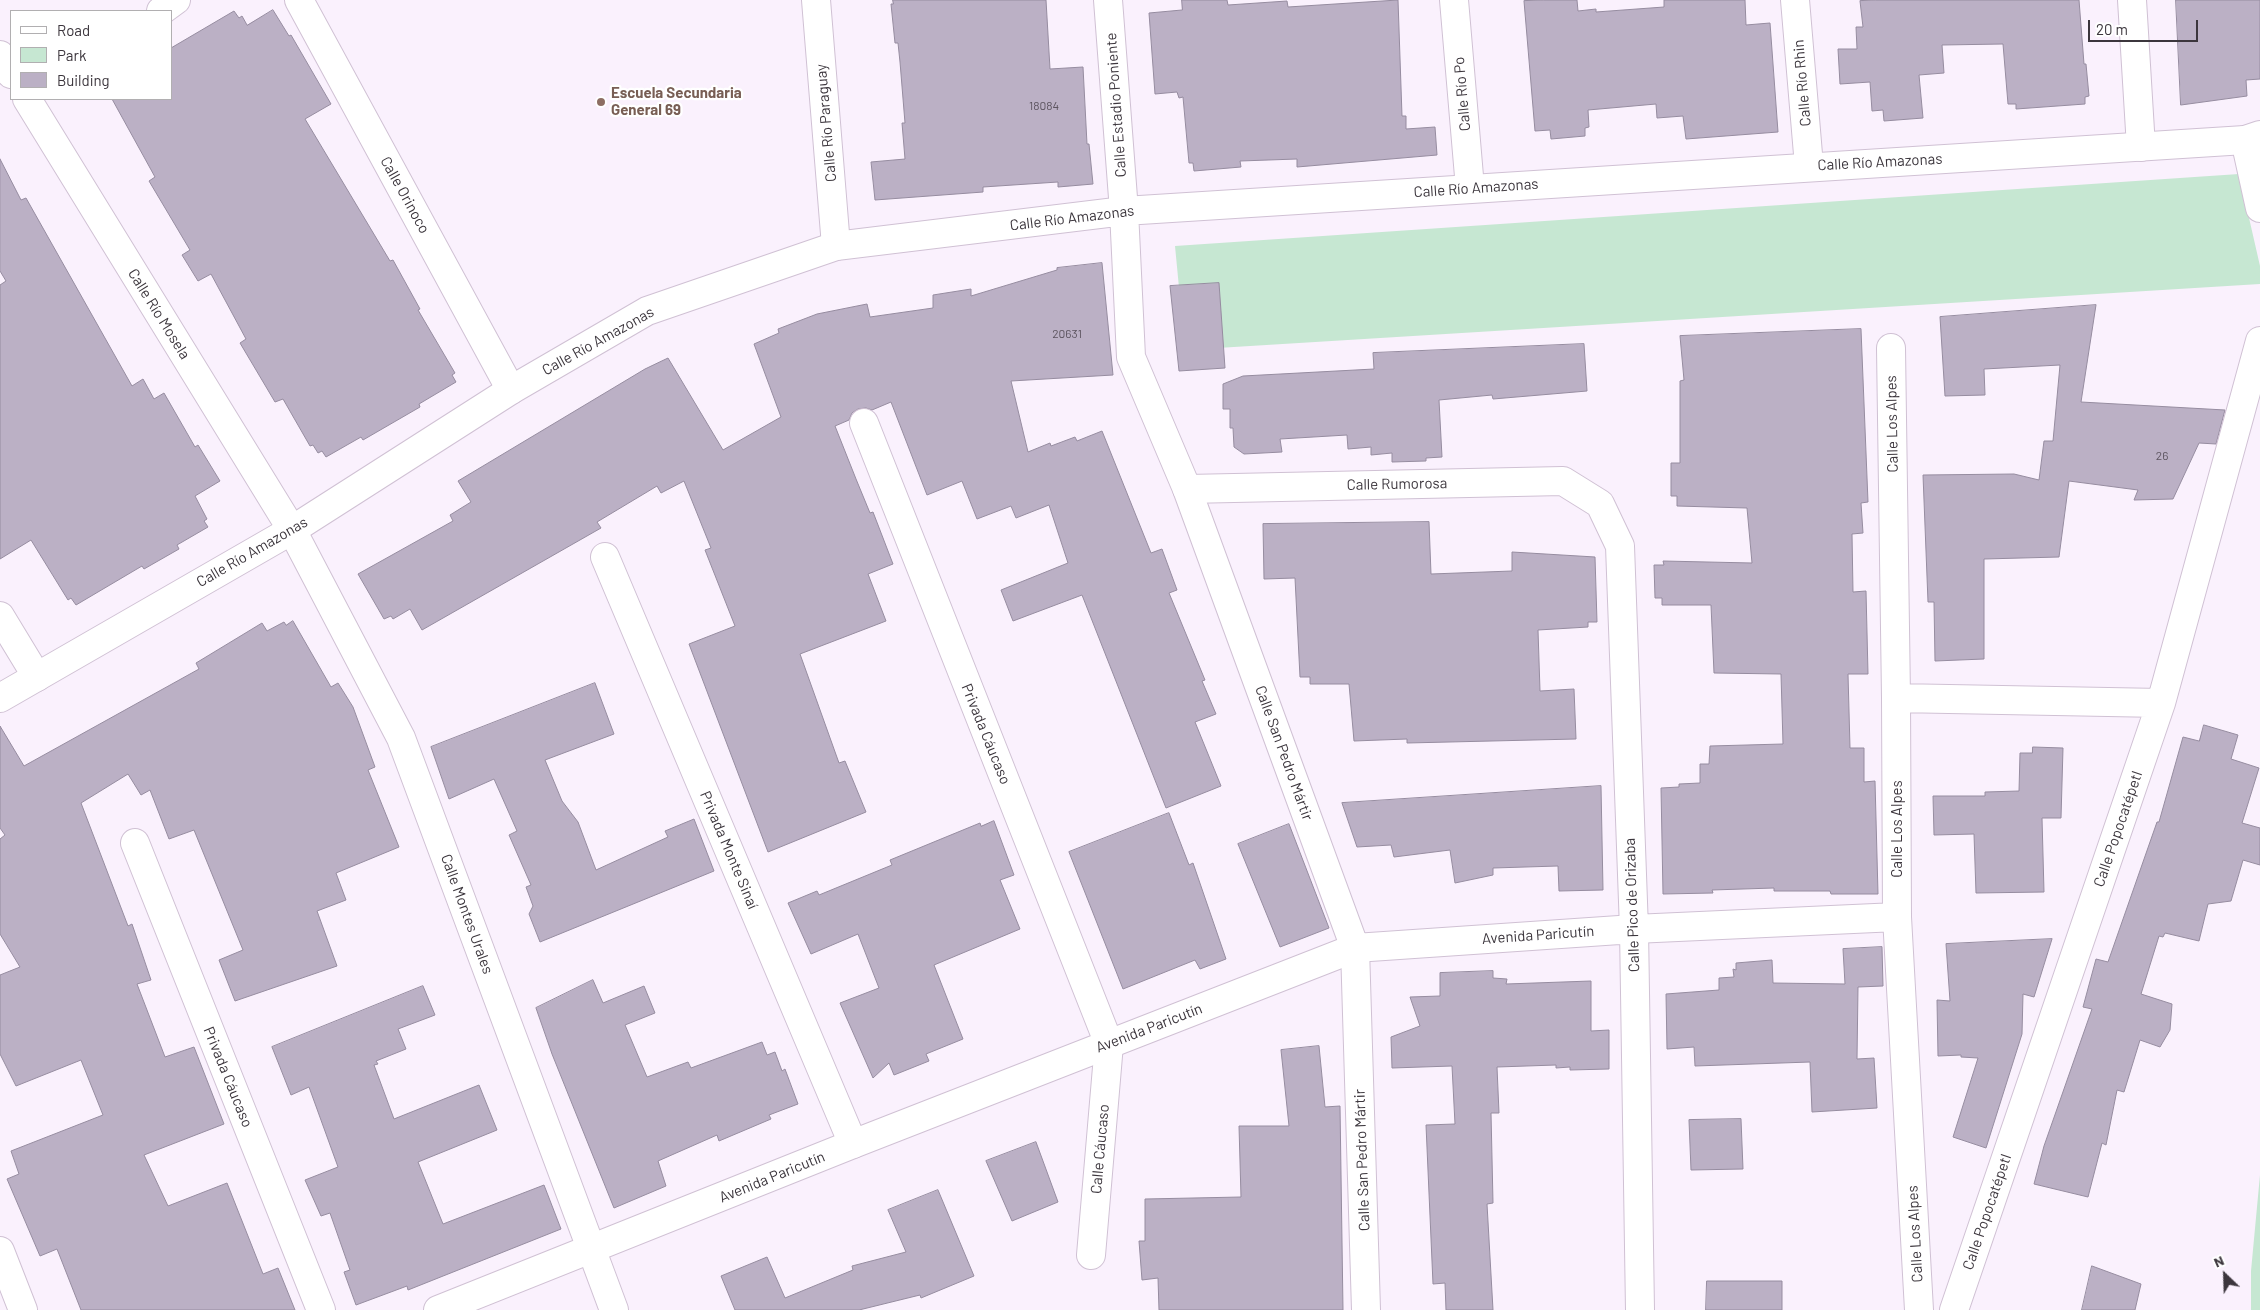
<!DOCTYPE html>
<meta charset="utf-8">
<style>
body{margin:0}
#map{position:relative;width:2260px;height:1310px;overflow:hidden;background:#faf1fd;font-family:Barlow,sans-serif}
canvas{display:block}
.legend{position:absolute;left:10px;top:10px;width:162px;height:90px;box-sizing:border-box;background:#fff;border:1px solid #b1afb1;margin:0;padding:6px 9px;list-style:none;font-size:15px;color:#3c363d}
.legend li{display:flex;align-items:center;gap:10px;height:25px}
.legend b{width:25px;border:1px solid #b1afb1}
.north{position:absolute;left:2200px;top:1250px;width:50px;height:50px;-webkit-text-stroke:4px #fff;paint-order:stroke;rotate:336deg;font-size:14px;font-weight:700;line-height:20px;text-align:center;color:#3c363d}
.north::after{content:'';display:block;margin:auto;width:18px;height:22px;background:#3c363d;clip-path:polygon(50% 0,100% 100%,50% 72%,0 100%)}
.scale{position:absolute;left:2088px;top:20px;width:110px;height:22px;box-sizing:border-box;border:2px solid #3c363d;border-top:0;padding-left:6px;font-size:15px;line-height:18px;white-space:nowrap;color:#3c363d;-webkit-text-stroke:4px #fff;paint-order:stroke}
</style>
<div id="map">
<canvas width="2260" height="1310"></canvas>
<ul class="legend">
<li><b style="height:6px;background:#fff"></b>Road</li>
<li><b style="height:14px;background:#c6e7d2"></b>Park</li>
<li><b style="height:14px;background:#bbb0c5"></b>Building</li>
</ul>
<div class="north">N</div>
<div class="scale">20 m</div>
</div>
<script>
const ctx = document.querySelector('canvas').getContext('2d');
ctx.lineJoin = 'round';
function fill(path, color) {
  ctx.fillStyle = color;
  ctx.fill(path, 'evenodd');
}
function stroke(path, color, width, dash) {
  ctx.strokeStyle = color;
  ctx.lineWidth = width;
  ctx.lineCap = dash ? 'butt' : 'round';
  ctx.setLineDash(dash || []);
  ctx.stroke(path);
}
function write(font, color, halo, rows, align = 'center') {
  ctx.font = font + ' Barlow,sans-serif';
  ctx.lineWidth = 4.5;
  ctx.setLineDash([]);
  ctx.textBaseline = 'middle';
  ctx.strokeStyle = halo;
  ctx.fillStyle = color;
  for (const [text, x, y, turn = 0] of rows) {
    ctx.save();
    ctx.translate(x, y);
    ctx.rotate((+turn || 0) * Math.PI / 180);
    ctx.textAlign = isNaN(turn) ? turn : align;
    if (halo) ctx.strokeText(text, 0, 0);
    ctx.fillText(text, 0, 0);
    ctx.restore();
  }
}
fill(new Path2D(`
 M2239,174L2260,266V284L1185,350L1175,246Z
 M2260,1175V1310H2251V1271Z`), '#c6e7d2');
const building = new Path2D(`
 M893,0H1046L1050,69L1083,67L1087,144H1089L1093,184L1058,187V182L983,187V192L875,200L871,162L905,159L902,123H905L900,62L898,43H895L891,4H893Z
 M1182,0H1227L1228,5L1287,1L1288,7L1398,0L1402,116H1406V129L1435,127L1437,155L1297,167V159L1240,161L1241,167L1194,171L1193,163H1189L1183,97L1179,98L1177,92L1155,94L1149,13L1182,10Z
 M1544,0H1577L1578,11L1596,9V12L1664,7V0H1745L1746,25L1770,23L1778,132L1686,139L1683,116L1657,118L1656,104L1588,110L1589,127L1585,128V136L1551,139L1550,130L1535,131L1524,1Z
 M1876,0H2079L2084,64H2086L2089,96L2085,97V104L2016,109V104H2008L2003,44L1942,45L1944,73L1919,75L1923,118L1884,121L1883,110L1872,111L1870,82L1840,84L1838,49H1857L1856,27H1863L1860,1Z
 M2176,0H2260V79L2246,80L2247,96L2181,105Z
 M273,10L289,36L291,35L331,104L305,119L390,261L393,260L420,309L418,310L455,373L452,375L456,382L419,404L420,407L363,440L361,437L326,457L322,451L318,453L313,445L310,446L283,399L275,402L240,343L246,339L211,274L198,281L182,255L190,250L149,181L155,177L112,99H171V48L234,11L239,18L242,16L247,25Z
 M0,159L21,200L26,198L132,386L143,379L154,399L164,393L195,447L198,445L220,481L195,496L207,519L204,521L208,527L177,545L179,549L144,569L142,566L76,605L71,598L68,600L31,540L0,559V285L6,281L0,271Z
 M1102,263L1113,375L1011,381L1028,452L1050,443L1051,446L1075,437L1077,441L1102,431L1151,553L1162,549L1177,590L1169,593L1205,680L1202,681L1216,714L1195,722L1221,786L1166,808L1082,595L1013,621L1001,590L1068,563L1049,505L1016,518L1011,506L977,519L962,481L927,495L891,402L872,410L866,408L858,409L852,413L849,420L835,426L856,479L870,513L873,512L893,564L868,574L886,621L800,654L839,763L845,761L866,812L768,852L689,644L735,626L705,550L711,548L684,481L661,493L657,486L597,522L601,528L422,630L410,609L393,619L391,616L384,619L358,574L453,521L450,515L471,502L458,481L645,369L668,358L723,450L781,417L754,344L779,333L778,329L817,314L867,304L870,317L933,308V295L971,289V296L1057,270V268Z
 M1219,283L1225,368L1179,371L1170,286Z
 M2096,305L2081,402L2225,410L2216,444L2199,443L2173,499L2134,500L2138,490L2069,481L2059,557L1984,559V659L1935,661L1934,602H1928L1923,475L2014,474L2039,480L2044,441H2053L2060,365L1984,369L1985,395L1945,396L1940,317Z
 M1861,329L1868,502L1861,503L1863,533L1852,534L1853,592L1866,591L1868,674H1848L1850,748H1864V782L1875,781L1878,894H1831L1830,891H1774V888L1712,890L1713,893L1663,894L1661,788L1679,787V784L1700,783V764H1709L1710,746L1783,744L1781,674L1714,673L1711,605H1662V598H1655L1654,565H1664L1663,561L1752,563L1747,508L1677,506V496H1671V463H1680V381L1684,380L1680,336Z
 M1584,344L1587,391L1493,399L1492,395L1439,400L1442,457L1426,458V461L1392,462V453L1371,455V447L1348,449L1347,435L1280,439L1282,452L1244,454L1234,447L1233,428H1230V409H1223V384L1243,376L1374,369L1373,353Z
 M1429,522L1431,574L1512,571V552L1595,557L1597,622H1588V627L1538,630L1540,691L1574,689L1576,739L1407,743V739L1354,741L1349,684H1310V677H1300L1295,578L1264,579L1263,524Z
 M293,621L331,687L338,683L353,707L375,767L368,770L399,847L336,873L346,900L317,911L337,966L235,1001L219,960L243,950L194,830L169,839L150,790L141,795L128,774L81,803L128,926L132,924L151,980L137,984L165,1057L194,1047L224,1124L144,1155L168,1206L227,1183L263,1274L278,1268L295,1310H81L57,1249L40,1256L7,1179L19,1174L11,1151L103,1115L81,1060L16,1086L0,1054V975L20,967L0,934V839L5,835L0,828V726L24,766L199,669L196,663L262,623L267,631L284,622L286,625Z
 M595,683L614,734L545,760L562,801L578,822L596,870L668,837L665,831L694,819L714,871L540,942L529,914L533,906L526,887L531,885L509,835L517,831L494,779L449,799L431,747Z
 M2204,725L2238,735L2231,759L2259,768L2242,823L2260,828V865L2243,860L2231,901L2208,904L2199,941L2165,933L2163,937L2159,936L2141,994L2172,1004L2170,1030L2160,1047L2140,1040L2124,1092L2117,1090L2106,1145L2102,1143L2088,1197L2034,1184L2044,1146L2092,1009L2083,1007L2096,959L2108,962L2157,822H2159L2183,737L2199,741Z
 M2033,747L2063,748L2061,818H2042L2044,892L1976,893L1974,834L1934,835L1933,796H1985V792L2019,791L2020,753H2032Z
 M1601,786L1603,890L1559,891L1558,866L1493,868V875L1455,883L1450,850L1394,857L1391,845L1357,847L1342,803Z
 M1169,813L1189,865L1193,863L1226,959L1200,969L1195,960L1123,989L1069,852Z
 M994,821L1014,875L1000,880L1020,929L934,965L963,1039L926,1054L929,1061L894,1075L889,1063L873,1078L840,1003L879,988L858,934L811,954L788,903L817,891L819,895L892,865L890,860L980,823L981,826Z
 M1289,824L1329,928L1280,947L1238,844Z
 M2052,939L2034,997L2023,994L2022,1034L1986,1148L1953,1137L1978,1058L1961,1057V1055L1938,1056L1937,1000L1950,1001L1946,944Z
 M1882,947L1883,986L1858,987L1857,1059L1874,1058L1877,1108L1812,1112L1810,1062L1695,1066L1694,1047L1667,1049L1666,994L1719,990V978L1734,977L1733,969L1736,970V963L1772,960L1773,983L1845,984L1843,949Z
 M1493,971V978L1507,979L1506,984L1591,981V1031L1609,1030V1069L1570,1070V1067L1556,1068V1065L1497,1067L1499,1113H1491L1493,1203L1487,1204L1493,1310H1446L1445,1283L1433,1284L1426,1125L1455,1124L1452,1066L1392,1068L1391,1037L1420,1026L1410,997L1440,996V973Z
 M593,980L603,1003L644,986L655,1013L625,1025L647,1077L688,1062L691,1068L762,1042L767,1055L775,1052L782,1071L785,1069L798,1104L769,1115L771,1119L719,1141L717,1135L658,1161L666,1186L614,1208L552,1054L536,1008Z
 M423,986L435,1015L398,1029L406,1049L376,1061L378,1064L374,1065L394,1119L479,1085L497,1130L418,1162L443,1224L544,1185L561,1229L408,1290L407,1286L356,1305L344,1272L350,1270L330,1213L321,1216L305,1180L338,1167L309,1087L291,1095L272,1047Z
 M1319,1046L1325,1107L1340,1106L1343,1310H1159L1158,1278L1142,1280L1139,1241H1145V1199L1241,1197L1239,1126H1289L1281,1050Z
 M1741,1119L1743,1169L1691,1170L1689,1120Z
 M1036,1142L1058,1202L1012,1221L986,1161Z
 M938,1190L974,1276L921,1298L920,1295L859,1310H735L721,1276L767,1257L785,1298L853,1270L852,1266L906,1252L888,1210Z
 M2092,1266L2141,1284L2135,1310H2082Z
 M1707,1281H1782V1310H1706Z`);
fill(building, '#bbb0c5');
stroke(building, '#968ca0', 1);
const street = new Path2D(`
 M299,0L511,390
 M816,0L836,246
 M1454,0L1470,188
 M1795,0L1809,166
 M2132,0L2141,147
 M161,11L176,0
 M0,55L11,74
 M27,99L292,530L401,738L614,1310
 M2245,140L2260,208
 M1891,348L1896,698L1897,917L1919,1310
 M864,423L1109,1044L1091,1255
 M1187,489L1563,481L1600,504L1620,546L1634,929L1897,917
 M605,557L853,1144
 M0,616L37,677
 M1896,698L2161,703
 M135,843L321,1310
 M1355,948L1366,1310
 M0,1251L23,1310
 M1954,1310L2161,703L2260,341`);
const secondary = new Path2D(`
 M1108,0L1124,211L1131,357L1187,489L1355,948
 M0,698L292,530L511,390L647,311L836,246L1124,211L2245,140L2260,135
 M438,1310L853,1144L1355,948L1634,929L1640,1310`);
stroke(street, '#d0c1d4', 30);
stroke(secondary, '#d0c1d4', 30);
stroke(street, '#fff', 28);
stroke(secondary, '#fff', 28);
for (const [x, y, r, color] of [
 [601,102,5,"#8d6e63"]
]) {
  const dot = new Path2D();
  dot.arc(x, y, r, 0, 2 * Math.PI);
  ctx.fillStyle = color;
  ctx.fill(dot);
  stroke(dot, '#fff', 2);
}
write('12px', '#5c545f', null, [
 ["18084",1044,106],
 ["20631",1067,334],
 ["26",2162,456]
]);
write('15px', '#3c363d', '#fff', [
 ["Calle Río Rhin",1802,83,-95],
 ["Calle Río Po",1462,94,-95],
 ["Calle Estadio Poniente",1116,105,-94],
 ["Calle Río Paraguay",826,123,-95],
 ["Calle Río Amazonas",1880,162,-3],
 ["Calle Río Amazonas",1476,188,-4],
 ["Calle Orinoco",405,195,61],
 ["Calle Río Amazonas",1072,218,-7],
 ["Calle Río Mosela",159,314,58],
 ["Calle Río Amazonas",598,341,-29],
 ["Calle Los Alpes",1892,424,-91],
 ["Calle Rumorosa",1397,484,-1],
 ["Calle Río Amazonas",252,552,-30],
 ["Privada Cáucaso",986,734,68],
 ["Calle San Pedro Mártir",1284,753,70],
 ["Calle Los Alpes",1897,829,-90],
 ["Calle Popocatépetl",2118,829,-71],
 ["Privada Monte Sinaí",729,850,67],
 ["Calle Pico de Orizaba",1632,905,-92],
 ["Calle Montes Urales",467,914,70],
 ["Avenida Paricutín",1538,935,-4],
 ["Avenida Paricutín",1149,1028,-21],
 ["Privada Cáucaso",228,1077,68],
 ["Calle Cáucaso",1100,1149,-85],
 ["Calle San Pedro Mártir",1362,1160,-92],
 ["Avenida Paricutín",772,1177,-22],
 ["Calle Popocatépetl",1987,1212,-71],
 ["Calle Los Alpes",1915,1234,-93]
]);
write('bold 15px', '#785e54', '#fff', [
 ["Escuela Secundaria",611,93],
 ["General 69",611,110]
], 'left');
</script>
